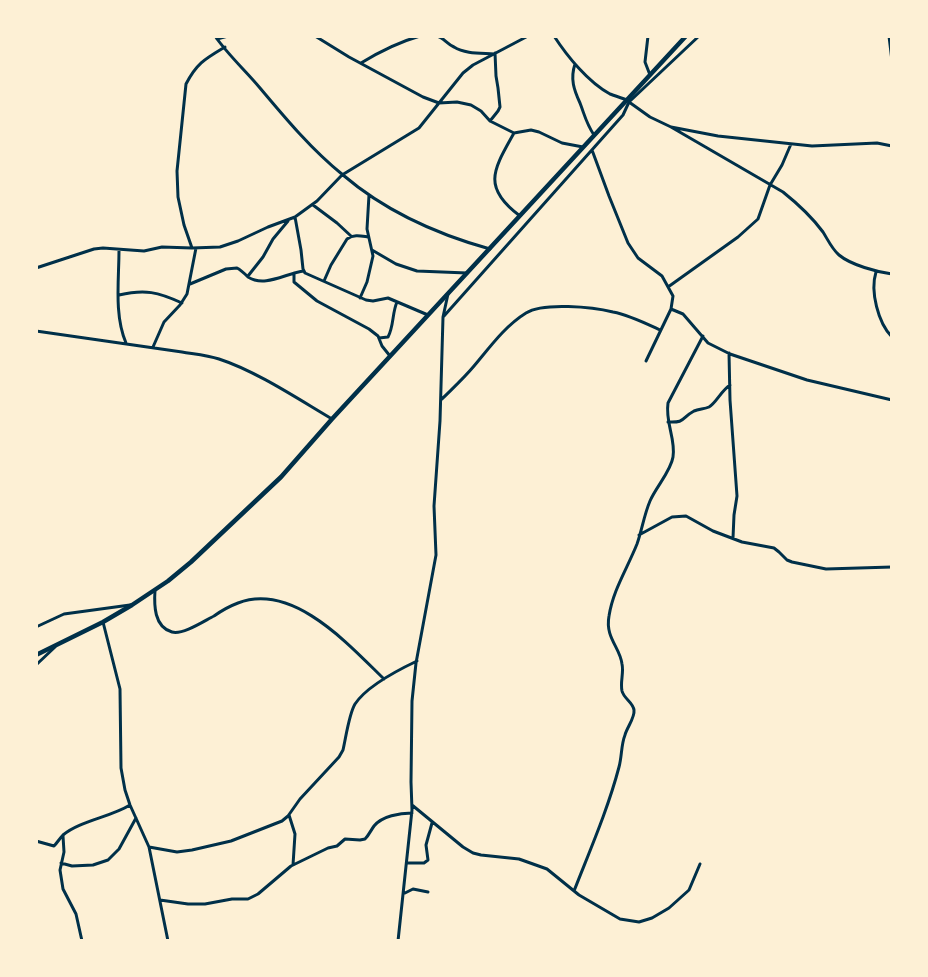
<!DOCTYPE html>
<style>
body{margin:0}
#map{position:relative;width:928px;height:977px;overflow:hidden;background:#fdf0d5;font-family:"Alegreya Sans",sans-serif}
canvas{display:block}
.frame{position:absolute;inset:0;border:38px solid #fdf0d5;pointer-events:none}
</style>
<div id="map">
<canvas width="928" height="977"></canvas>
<div class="frame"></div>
</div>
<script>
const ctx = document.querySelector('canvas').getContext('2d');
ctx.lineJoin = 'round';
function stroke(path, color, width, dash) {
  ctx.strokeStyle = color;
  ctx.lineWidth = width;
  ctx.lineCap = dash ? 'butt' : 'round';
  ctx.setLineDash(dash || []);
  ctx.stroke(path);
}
stroke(new Path2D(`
 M215,36C228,55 246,71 260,88C286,119 312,150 343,175C385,211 436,234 490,249
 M315,36L349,57L423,97L439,103L457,102L471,105L481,111L490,121L514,133
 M437,36C444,38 447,44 454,47C465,54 481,53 494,54
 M554,36C567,56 588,82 610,94C615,96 622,98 627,100
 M648,36L645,62L650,75
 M889,36L892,61
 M217,39L228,36
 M361,63C379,52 399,42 420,36
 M575,64C570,79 574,90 580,103C585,116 586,123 594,135
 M629,102L650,117L671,127L718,136L812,146L877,143L892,146
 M490,121L498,111L500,107L498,88L496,76L495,53
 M671,127L783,192C798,204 812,217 823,232C828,240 832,249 839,255C851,265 877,272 892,274
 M592,150L609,196L628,243L638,258L662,276L673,296L671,309L646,361
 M313,205L337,223L351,236
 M520,216C481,187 494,169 514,133L531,130L539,132L562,143L583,147
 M295,217L301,250L303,269L305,273L366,300L373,301L388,298L428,315
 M192,248L184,225L178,197L177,171L186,84C197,63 205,59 225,47
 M119,250C119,280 114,315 126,343
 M372,250L396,264L417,271L467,273
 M36,268L94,249L103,248L144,251L162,247L192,248L220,247L238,241L268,227L295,217L317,201L342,175L419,128L463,73L473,65L528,36
 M876,272C870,291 878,323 892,337
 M294,273V282L317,301L369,329L378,336L382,346L390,356
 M248,276L263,257L273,239L288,221
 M324,281L331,265L347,239C354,234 361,236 368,237
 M190,284L226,269L237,268C241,270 245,274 248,277C265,288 286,273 304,271
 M668,287L738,237L758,219L770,185L782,165L791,144
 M119,295C145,289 158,292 182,303
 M360,298L367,282L373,256L367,229L369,195
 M671,309L683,314L708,343L730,354L807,380L892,400
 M444,316L623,115L629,102L699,36
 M36,331L182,352C194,354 207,355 219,359C256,371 298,399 332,419
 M379,338L388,337C394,326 392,313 397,302
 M153,347L164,322L180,305L187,294L196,248
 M729,353L730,400L737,496L734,515L733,538
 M442,399C453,388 464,378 474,366C490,347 505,326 526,313C543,302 593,307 613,312C629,315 645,323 660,330
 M668,422C686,423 681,418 694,411C699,409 705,409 709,407C716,403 721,391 730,385
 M639,535L672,517L686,516L713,531L742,542L774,548L779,552L787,560L792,562L826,569L892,567
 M155,590C154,605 154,627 172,632C183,635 204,621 214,616C221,611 230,606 238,603C293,582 349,645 384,679
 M103,622L120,689L121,768L125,790L130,805L149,847L168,941
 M36,627L64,614L130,605
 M36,665L55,647
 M412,805L463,847L473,853L481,855L519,859L547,869L579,895L620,919L639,922L652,918L669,908L689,890L700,864
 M289,815L295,834L293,865
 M63,836L64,852L60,870L63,889L76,914L82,941
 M36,841L54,846C57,843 60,838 63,835C79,821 111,817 130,805
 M149,847L177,852L192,850L231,841L282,821L288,816L300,799L339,757L343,750C346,737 349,714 355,704C367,686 398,670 417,661
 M61,863L72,866L93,865L108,860L119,849L136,818
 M407,863H424L428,860L426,845L432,823
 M574,891C590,850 608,809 619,767C622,756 621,745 625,735C627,727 635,718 634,710C633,702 624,699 622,691C620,682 624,673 622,664C620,647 605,638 609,616C613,590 627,569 637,544C642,530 644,515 650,501C656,487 671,471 673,457C676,439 665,423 668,403L703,336
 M405,893L413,889L428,892
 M160,900L188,904H205L232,899H248L258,894L291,866L328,848L337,846L345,839L360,840L365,839C369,835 371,830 374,826C382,816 400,813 412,813
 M398,941L412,810L411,782L412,701L416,663L436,555L434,506L440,421L443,317L448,294`), '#003049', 3);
stroke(new Path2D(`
 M36,655L103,622L132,605L168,581L191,562L281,477L332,419L686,36`), '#003049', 4.5);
</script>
